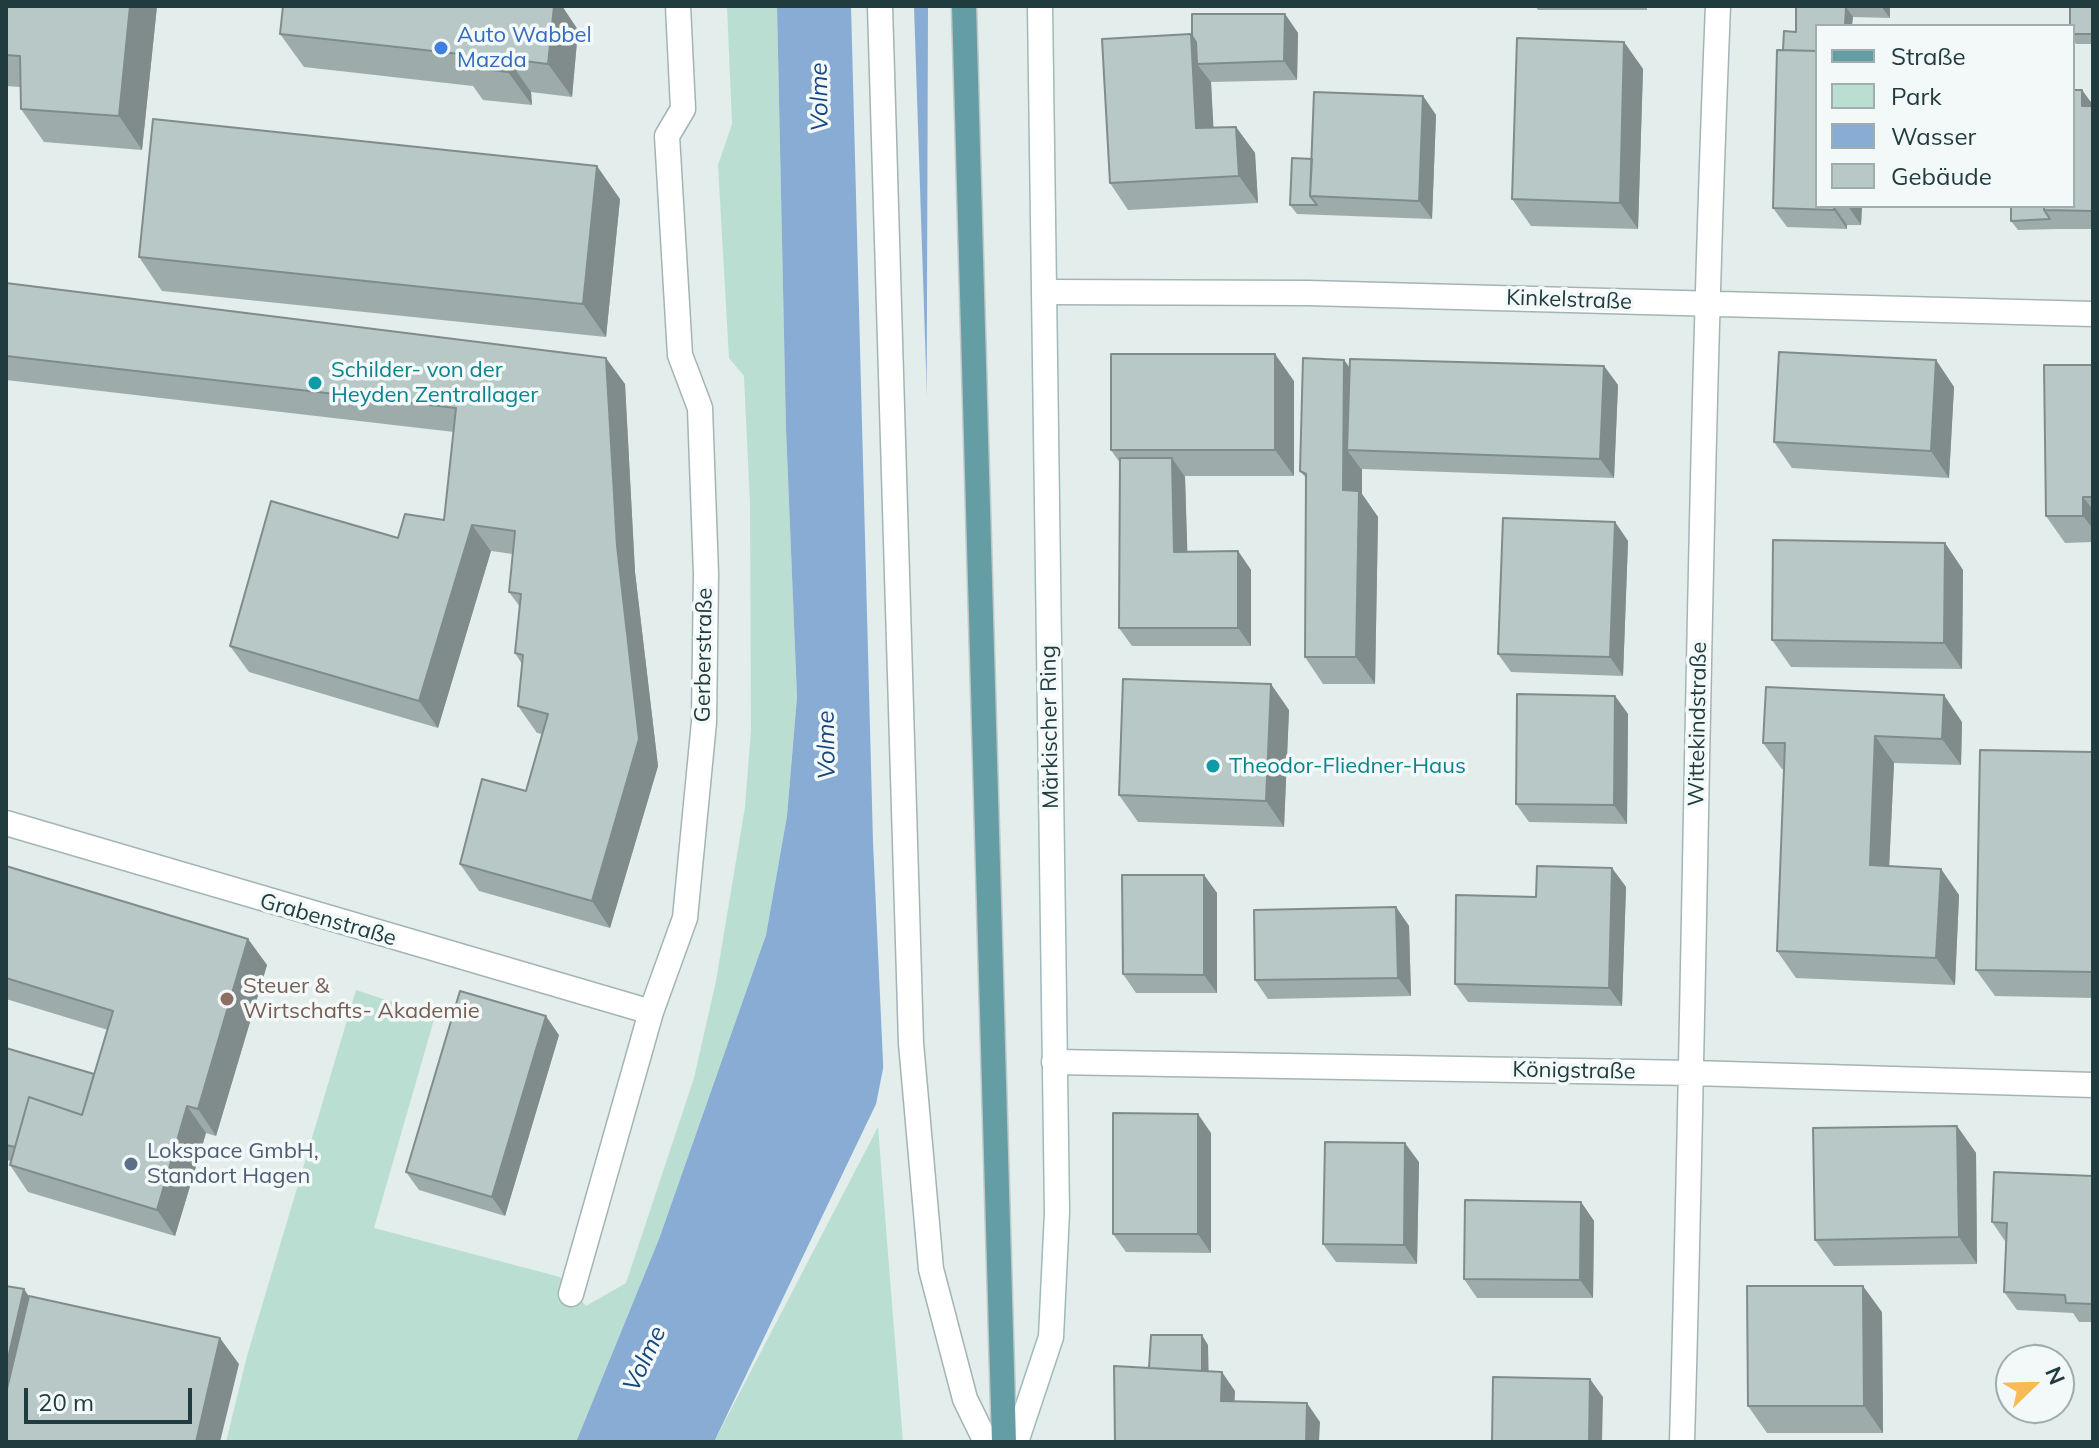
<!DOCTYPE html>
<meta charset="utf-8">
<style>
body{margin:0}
#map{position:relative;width:2099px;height:1448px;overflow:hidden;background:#e2edec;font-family:Mulish,sans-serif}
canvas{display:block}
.frame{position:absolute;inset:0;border:8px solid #213c3f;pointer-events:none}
.legend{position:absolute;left:1815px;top:24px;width:260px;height:184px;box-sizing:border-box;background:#f3f9f8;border:2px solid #9fadae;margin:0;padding:10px 14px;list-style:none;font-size:24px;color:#213c3f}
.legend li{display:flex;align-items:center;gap:16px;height:40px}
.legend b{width:40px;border:2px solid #9fadae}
.north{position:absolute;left:1995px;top:1344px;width:80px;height:80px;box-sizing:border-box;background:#f3f9f8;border:2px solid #9fadae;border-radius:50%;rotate:67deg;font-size:22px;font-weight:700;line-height:32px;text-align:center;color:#213c3f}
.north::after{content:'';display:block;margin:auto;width:28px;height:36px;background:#f8ba55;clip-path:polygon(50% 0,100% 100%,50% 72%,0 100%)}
.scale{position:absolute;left:24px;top:1388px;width:168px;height:36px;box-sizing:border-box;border:4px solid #213c3f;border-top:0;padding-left:10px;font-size:24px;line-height:28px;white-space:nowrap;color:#213c3f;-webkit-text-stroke:6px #f3f9f8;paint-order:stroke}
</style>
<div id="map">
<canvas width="2099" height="1448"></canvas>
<div class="frame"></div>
<ul class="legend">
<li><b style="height:10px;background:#659da4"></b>Straße</li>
<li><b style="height:22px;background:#badfd2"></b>Park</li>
<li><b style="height:22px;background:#88acd4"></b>Wasser</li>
<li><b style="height:22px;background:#b7c8c6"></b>Gebäude</li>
</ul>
<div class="north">N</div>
<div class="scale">20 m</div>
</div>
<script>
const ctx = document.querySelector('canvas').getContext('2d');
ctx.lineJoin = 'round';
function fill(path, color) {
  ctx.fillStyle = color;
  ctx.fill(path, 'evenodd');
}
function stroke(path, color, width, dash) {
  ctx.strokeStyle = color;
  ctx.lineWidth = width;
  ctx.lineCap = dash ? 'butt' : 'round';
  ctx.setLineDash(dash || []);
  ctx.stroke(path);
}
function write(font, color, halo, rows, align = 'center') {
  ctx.font = font + ' Mulish,sans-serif';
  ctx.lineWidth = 7;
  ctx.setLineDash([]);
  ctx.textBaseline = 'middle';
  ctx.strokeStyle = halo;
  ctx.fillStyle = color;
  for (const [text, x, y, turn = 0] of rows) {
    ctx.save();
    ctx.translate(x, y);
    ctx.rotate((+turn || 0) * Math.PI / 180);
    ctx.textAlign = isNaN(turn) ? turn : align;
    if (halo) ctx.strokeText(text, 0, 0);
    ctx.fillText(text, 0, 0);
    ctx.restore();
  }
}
fill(new Path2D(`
 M727,6H777L786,429L797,697L787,816L766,935L659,1239L576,1442H226L247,1356L356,990L435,1016L374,1228L560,1277L586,1306L626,1283L694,1078L716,981L745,807L751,730L750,504L744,376L729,358L718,165L732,124Z
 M878,1127L903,1442H714Z`), '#badfd2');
fill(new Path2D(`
 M777,6H928L925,859L876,1104L714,1442H576L659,1239L766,935L787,816L797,697L786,429Z`), '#88acd4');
fill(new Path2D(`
 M851,6H914L930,489L929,859L884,1084L873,842Z`), '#e2edec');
const lane = new Path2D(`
 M880,6L911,1043L931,1269L965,1399L986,1442`);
const street = new Path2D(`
 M1045,292L1308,293L2093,314
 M6,823L651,1012
 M1054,1062L1693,1073L2093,1085
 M571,1294L651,1012L685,918L704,722L706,574L700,408L680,355L667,136L683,109L678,6
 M1682,1442C1696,963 1698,484 1718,6`);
const secondary = new Path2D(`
 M1016,1442L1051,1337L1057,1212L1040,6`);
const primary = new Path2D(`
 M964,6L1004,1442`);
stroke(lane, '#a4b4b5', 27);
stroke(street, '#a4b4b5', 27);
stroke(secondary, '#a0b9b9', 27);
stroke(primary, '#c1c8c9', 27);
stroke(lane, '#fff', 24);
stroke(street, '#fff', 24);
stroke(secondary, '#fff', 24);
stroke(primary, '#659da4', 24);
fill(new Path2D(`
 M6,6H157L142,150L44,142L21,109L20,87L6,86Z
 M283,6H562L578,30L572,97L531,92L532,105L483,100L473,86L304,67L280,34Z
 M1535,6H1647V10H1538Z
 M1796,6H1890V18L1853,17L1817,206H1862L1861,225H1847V229L1787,227L1773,208L1783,50L1796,32Z
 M2093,6V44H2076L2073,39V26Z
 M1285,14L1298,33L1297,80L1211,82L1213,127H1236L1255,153L1258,203L1128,210L1110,183L1191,34L1192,36Z
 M1624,42L1643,69L1638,229L1531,226L1512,199Z
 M2082,90L2093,105V229H2057L2018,230L2011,221V206H2073Z
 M1423,96L1436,115L1432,219L1297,214L1290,205Z
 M620,199L606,337L162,291L139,257Z
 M6,283L625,384L635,572L658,766L610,928L479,891L460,864L526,791L542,734L537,733L518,706L522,664L515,653L520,607L509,592L513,554L491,551L438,728L249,672L230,646L398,538L444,520L454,432L6,380Z
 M1344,360L1350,368L1604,366L1618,385L1614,478L1362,469V494L1378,517L1375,684H1323L1305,657L1306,478L1300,471Z
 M1936,360L1954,387L1949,478L1792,468L1774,442Z
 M2093,365V542L2065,543L2046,516Z
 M1294,381V476H1185L1187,552L1238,551L1251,570V646H1132L1119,628L1120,463L1111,450Z
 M1615,522L1628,541L1623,676L1511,672L1498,654Z
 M1945,543L1963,570L1962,669L1791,667L1772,640Z
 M1615,696L1628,714L1627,824L1529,822L1516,804Z
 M1289,710L1284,827L1138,822L1119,795Z
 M1962,722L1961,765L1894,763L1889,866L1941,869L1959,895L1955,985L1796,978L1777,951L1784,769H1782L1763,743Z
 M2093,752V998L1995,996L1976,970Z
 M6,866L248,939L267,965L216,1136L206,1133L175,1236L28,1192L10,1165L11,1161L6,1160V1048L94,1074L108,1030L6,999Z
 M1612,868L1626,887L1622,1006L1468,1002L1455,984L1536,897Z
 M1204,875L1217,893V993H1136L1123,974Z
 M1396,907L1409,926L1411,996L1268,999L1255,980Z
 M559,1035L505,1216L419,1190L406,1172Z
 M1957,1126L1976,1153L1977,1264L1834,1266L1815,1240Z
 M1211,1133V1253L1126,1252L1113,1234Z
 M1419,1162L1417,1264L1336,1262L1323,1244Z
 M2093,1176V1322H2079L2073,1313L2017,1310L2004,1292L2007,1241H2005L1992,1222Z
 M1581,1202L1594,1221L1593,1298H1477L1464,1279Z
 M1882,1312L1883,1433H1767L1748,1406Z`), '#9dacaa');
fill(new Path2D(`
 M130,6H157L142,150L119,116Z
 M554,6H562L578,30L572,97L548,64Z
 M1881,6H1890V18Z
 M1846,7L1853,17L1852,26H1845Z
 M1285,14L1298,33L1297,80L1284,61Z
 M1191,34L1209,61L1197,64L1211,82L1215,155L1196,128Z
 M1624,42L1643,69L1638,229L1620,203Z
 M508,59L531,92L532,105L508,72Z
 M2082,90L2093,105V121L2082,106Z
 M1423,96L1436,115L1432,219L1419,201Z
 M1236,127L1255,153L1258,203L1239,176Z
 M597,166L620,199L606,337L583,304Z
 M1834,206L1847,225V229L1834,210Z
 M1848,206H1862L1861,225Z
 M1275,354L1294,381V476L1275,450Z
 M606,358L625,384L635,572L658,766L610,928L592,901L617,546Z
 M1344,360L1363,387L1347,450L1361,469H1362V494L1378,517L1375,684L1356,657L1343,490Z
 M1936,360L1954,387L1949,478L1931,451Z
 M1604,366L1618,385L1614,478L1600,459Z
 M1172,458L1185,477L1188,570L1174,552Z
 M2083,497L2093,510V529L2083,516Z
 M1615,522L1628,541L1623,676L1610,657Z
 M472,525L491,551L438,728L419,701Z
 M1945,543L1963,570L1962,669L1944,643Z
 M1238,551L1251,570V646L1238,628Z
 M1271,684L1289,710L1284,827L1266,801Z
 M1944,695L1962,722L1961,765L1942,739Z
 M1615,696L1628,714L1627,824L1614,805Z
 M1875,736L1894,763L1888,892L1870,865Z
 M1612,868L1626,887L1622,1006L1609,988Z
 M1941,869L1959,895L1955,985L1936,958Z
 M1204,875L1217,893V993L1204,975Z
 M1396,907L1409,926L1411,996L1398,978Z
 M248,939L267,965L216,1136L198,1109Z
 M546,1016L559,1035L505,1216L492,1197Z
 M187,1106L206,1133L175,1236L157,1210Z
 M1198,1114L1211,1133V1253L1198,1234Z
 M1957,1126L1976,1153L1977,1264L1959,1237Z
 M1405,1143L1419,1162L1417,1264L1404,1245Z
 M1581,1202L1594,1221L1593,1298L1580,1280Z
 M1863,1286L1882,1312L1883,1433L1864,1406Z
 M24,1289L47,1323L6,1442V1367Z
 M1202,1335L1208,1345L1209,1387L1202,1377Z
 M220,1338L239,1364L220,1442H196Z
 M1222,1372L1235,1391L1234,1419L1221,1401Z
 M1590,1379L1603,1397L1602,1442H1589Z
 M1307,1403L1320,1422L1319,1442H1306Z`), '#808c8b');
const building = new Path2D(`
 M6,6H130L119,116L21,109L20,56L6,55Z
 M283,6H554L548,64L508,59V72L460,66V54L280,34Z
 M1796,6L1846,7L1845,26H1817V51L1783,50L1784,31L1796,32Z
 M2070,6H2093V34H2073V26H2070Z
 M1192,14H1285L1284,61L1197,64L1196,42L1192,36Z
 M1191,34L1196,128L1236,127L1239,176L1110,183L1102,39Z
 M1517,38L1624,42L1620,203L1512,199Z
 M1777,50L1817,51V206H1834V210L1773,208Z
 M2073,90H2082V106H2093V211L2044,210V206H2073Z
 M1314,92L1423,96L1419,201L1310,196Z
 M153,119L597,166L583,304L139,257Z
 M1292,158L1312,159L1310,196L1317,205H1290Z
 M2011,206H2044V210L2050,219L2011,221Z
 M6,283L606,358L617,546L639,739L592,901L460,864L482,779L526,791L548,714L518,706L523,655L515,653L521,594L509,592L515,531L472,525L419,701L230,646L271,501L398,538L405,514L444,520L456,408L6,356Z
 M1779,352L1936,360L1931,451L1774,442Z
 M1111,354H1275V450H1111Z
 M1303,358L1344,360L1343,490L1359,491L1356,657H1305L1306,474L1300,471Z
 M1350,359L1604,366L1600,459L1347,450Z
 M2044,365H2093V497H2083V516H2046Z
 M1120,458H1172L1174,552L1238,551V628H1119Z
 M1503,518L1615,522L1610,657L1498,654Z
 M1773,540L1945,543L1944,643L1772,640Z
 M1123,679L1271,684L1266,801L1119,795Z
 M1766,687L1944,695L1942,739L1875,736L1870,865L1941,869L1936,958L1777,951L1785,743H1763Z
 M1517,694L1615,696L1614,805L1516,804Z
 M1980,750L2093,752V972L1976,970Z
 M6,866L248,939L198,1109L187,1106L157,1210L10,1165L29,1097L82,1115L113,1011L6,978Z
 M1537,866L1612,868L1609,988L1455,984L1456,895L1536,897Z
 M1122,875H1204V975L1123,974Z
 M1396,907L1398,978L1255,980L1254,910Z
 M460,991L546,1016L492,1197L406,1172Z
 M6,1048L94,1074L82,1115L29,1097L15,1147L6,1145Z
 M1113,1113L1198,1114V1234H1113Z
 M1957,1126L1959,1237L1815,1240L1813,1128Z
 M1325,1142L1405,1143L1404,1245L1323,1244Z
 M1994,1172L2093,1176V1304L2066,1303L2065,1295L2004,1292L2007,1223L1992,1222Z
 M1465,1200L1581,1202L1580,1280L1464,1279Z
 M6,1286L24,1289L6,1367Z
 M1747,1286H1863L1864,1406H1748Z
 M29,1296L220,1338L196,1442H6V1393Z
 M1151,1335H1202V1371L1149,1368Z
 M1114,1366L1222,1372L1221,1401L1307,1403L1306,1442H1115Z
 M1493,1377L1590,1379L1589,1442H1492Z`);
fill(building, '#b7c8c6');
stroke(building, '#808c8b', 2);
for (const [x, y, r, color] of [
 [441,48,8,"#3f7fe0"],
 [315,383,8,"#0f9aa8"],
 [1213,766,8,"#0f9aa8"],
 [227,999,8,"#8d6e63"],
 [131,1164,8,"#5c6f8a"]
]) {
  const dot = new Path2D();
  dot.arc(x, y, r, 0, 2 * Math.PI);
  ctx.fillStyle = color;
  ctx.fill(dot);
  stroke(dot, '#f3f9f8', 3);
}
write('22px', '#366cbe', '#f3f9f8', [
 ["Auto Wabbel",457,35],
 ["Mazda",457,60]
], 'left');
write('22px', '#213c3f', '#f3f9f8', [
 ["Kinkelstraße",1569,300,2],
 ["Gerberstraße",704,655,-89],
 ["Wittekindstraße",1698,724,-89],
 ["Märkischer Ring",1050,727,-91],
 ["Grabenstraße",328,920,16],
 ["Königstraße",1574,1071,1]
]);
write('22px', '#0d838f', '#f3f9f8', [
 ["Schilder- von der",331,370],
 ["Heyden Zentrallager",331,395],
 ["Theodor-Fliedner-Haus",1229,766]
], 'left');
write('22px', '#785e54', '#f3f9f8', [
 ["Steuer &",243,986],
 ["Wirtschafts- Akademie",243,1011]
], 'left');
write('22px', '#4e5e75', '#f3f9f8', [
 ["Lokspace GmbH,",147,1151],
 ["Standort Hagen",147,1176]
], 'left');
write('italic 24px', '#18477e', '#f3f9f8', [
 ["Volme",820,97,-91],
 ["Volme",827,745,-91],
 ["Volme",645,1359,-65]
]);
</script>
